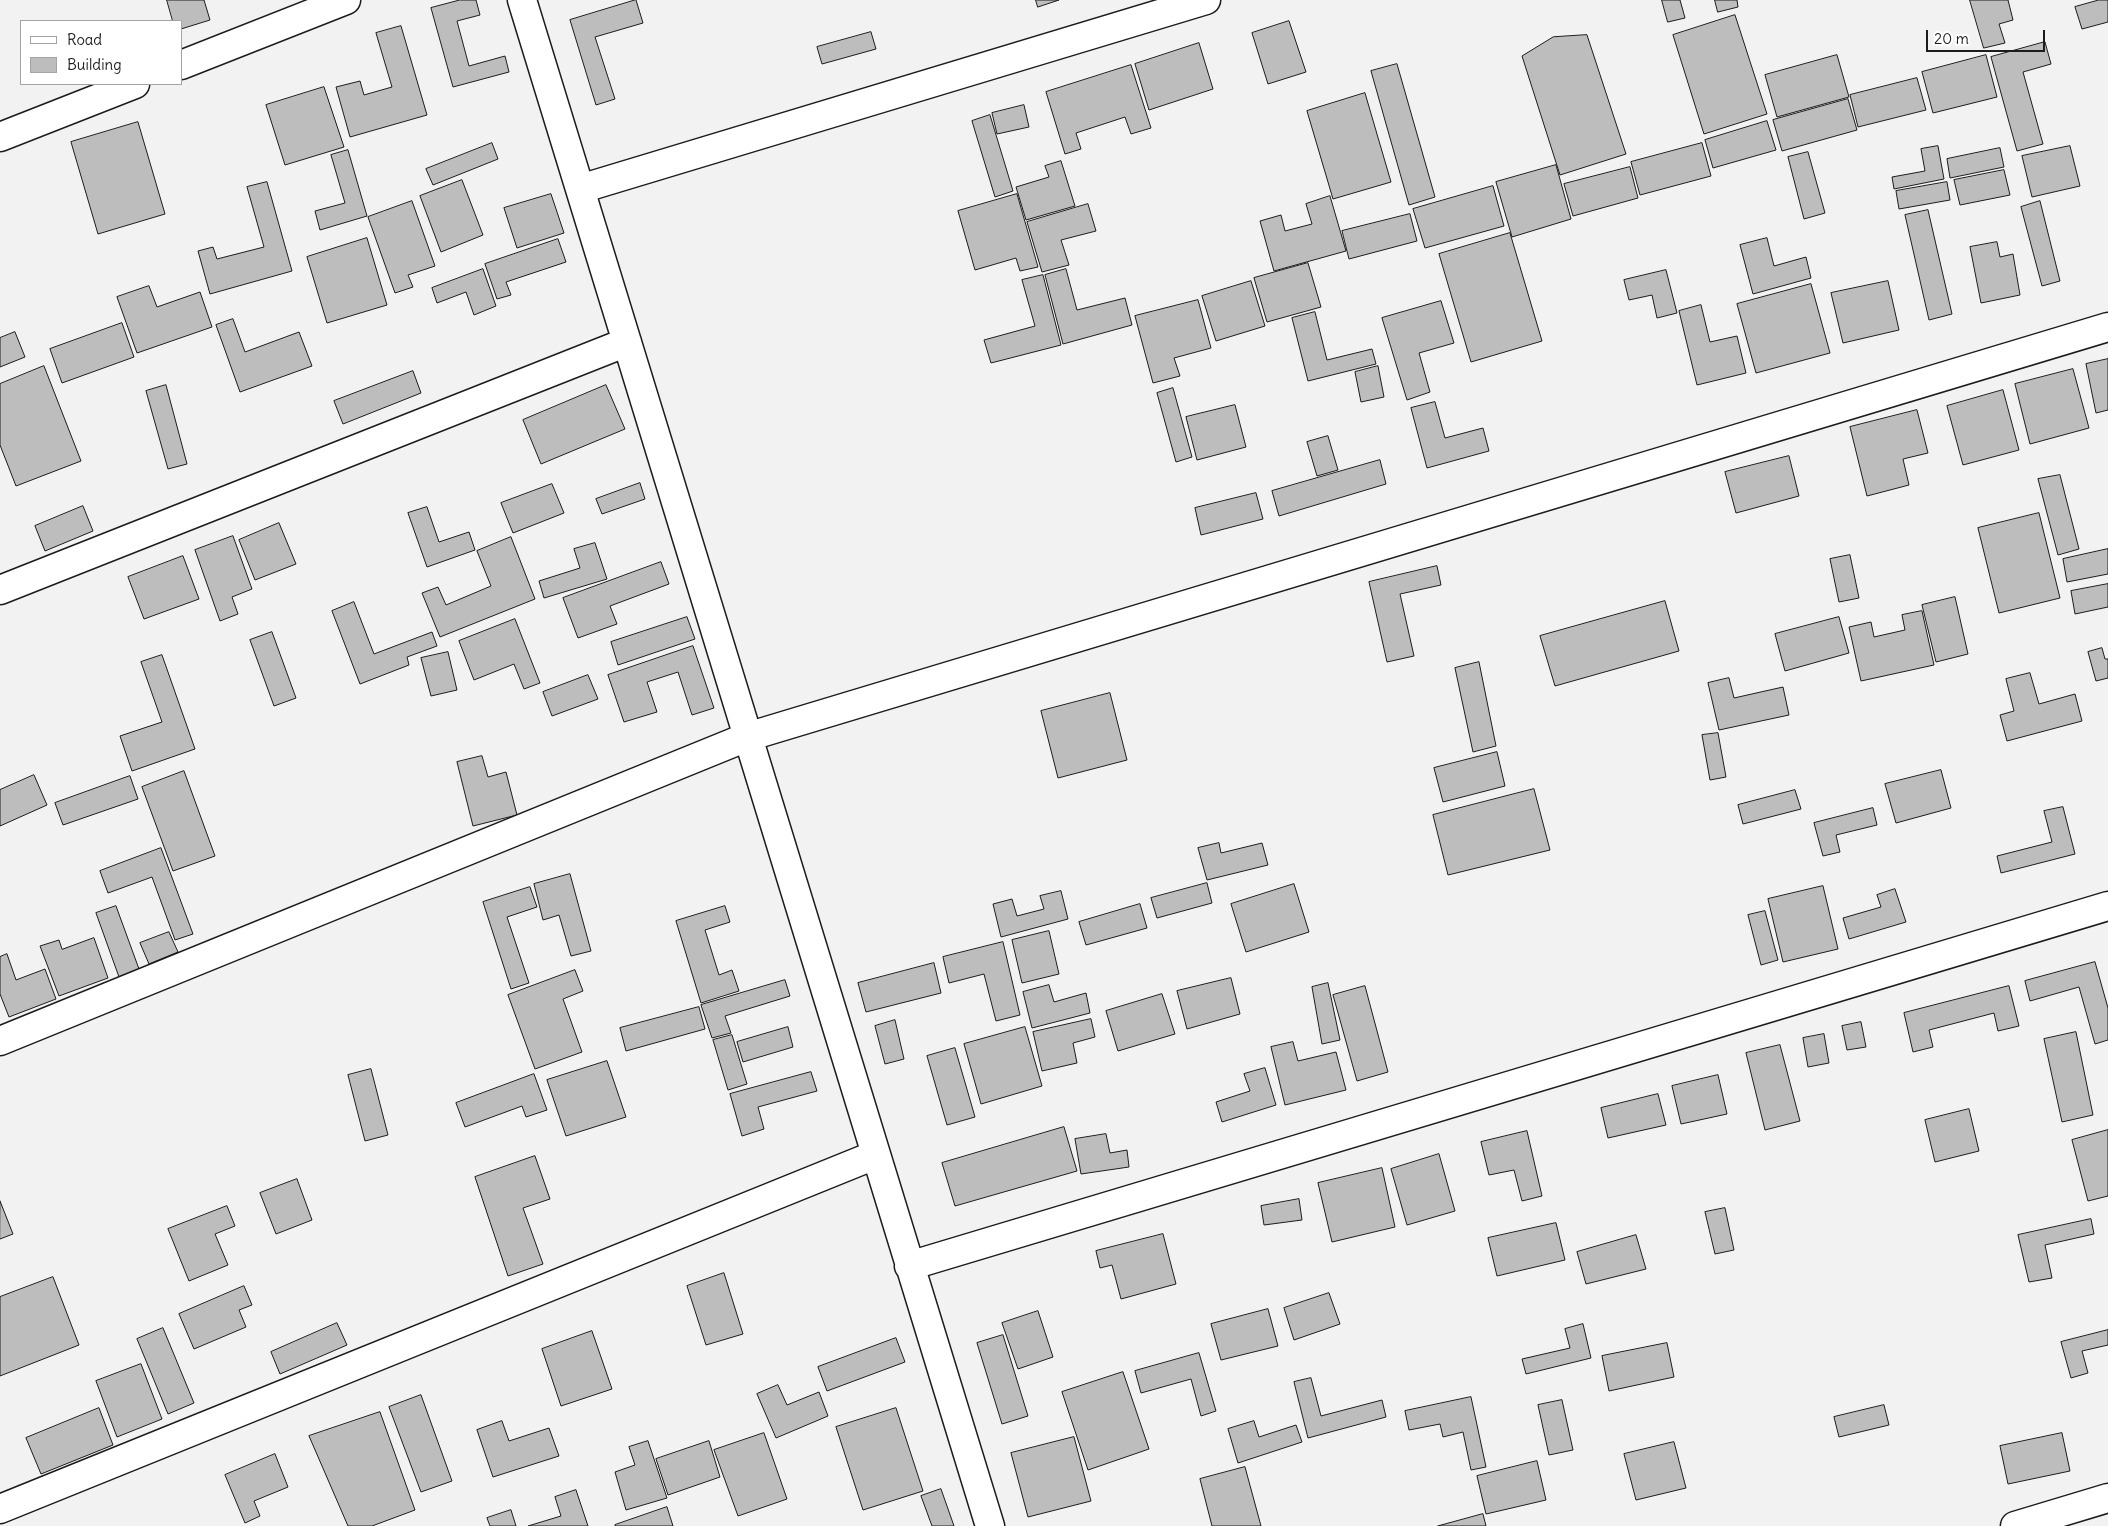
<!DOCTYPE html>
<style>
body{margin:0}
#map{position:relative;width:2108px;height:1526px;overflow:hidden;background:#f2f2f2;font-family:Delius,sans-serif}
canvas{display:block}
.legend{position:absolute;left:20px;top:20px;width:162px;height:65px;box-sizing:border-box;background:#fff;border:1px solid #a4a4a4;margin:0;padding:6px 9px;list-style:none;font-size:15px;color:#1c1c1c}
.legend li{display:flex;align-items:center;gap:10px;height:25px}
.legend b{width:25px;border:1px solid #a4a4a4}
.scale{position:absolute;left:1926px;top:30px;width:119px;height:22px;box-sizing:border-box;border:2px solid #1c1c1c;border-top:0;padding-left:6px;font-size:15px;line-height:18px;white-space:nowrap;color:#1c1c1c;-webkit-text-stroke:4px #fff;paint-order:stroke}
</style>
<div id="map">
<canvas width="2108" height="1526"></canvas>
<ul class="legend">
<li><b style="height:6px;background:#fff"></b>Road</li>
<li><b style="height:14px;background:#bdbdbd"></b>Building</li>
</ul>
<div class="scale">20 m</div>
</div>
<script>
const ctx = document.querySelector('canvas').getContext('2d');
ctx.lineJoin = 'round';
function fill(path, color) {
  ctx.fillStyle = color;
  ctx.fill(path, 'evenodd');
}
function stroke(path, color, width, dash) {
  ctx.strokeStyle = color;
  ctx.lineWidth = width;
  ctx.lineCap = dash ? 'butt' : 'round';
  ctx.setLineDash(dash || []);
  ctx.stroke(path);
}
const building = new Path2D(`
 M167,0H204L210,20L181,29V21H173Z
 M460,0H476L480,15L457,21L469,66L505,56L509,72L453,87L431,8Z
 M636,0L643,23L595,37L615,99L596,105L570,20Z
 M1036,0H1059L1038,7Z
 M1662,0H1680L1685,18L1668,22Z
 M1715,0H1737L1738,7L1718,12Z
 M1970,0H2008L2013,20L1999,24L2005,43L1984,48Z
 M2099,0H2108V22L2082,29L2075,7Z
 M1735,15L1767,114L1704,134L1673,35Z
 M1289,21L1306,72L1268,84L1252,33Z
 M401,26L427,115L350,137L336,87L360,81L364,95L392,87L376,33Z
 M871,32L876,49L822,64L817,47Z
 M1587,35L1626,154L1560,175L1522,56L1553,37Z
 M2045,42L2051,64L2023,72L2043,144L2017,151L1991,57Z
 M1199,43L1213,89L1149,110L1135,64Z
 M1837,55L1849,97L1777,117L1765,75Z
 M1986,55L1997,97L1933,113L1922,72Z
 M1397,64L1435,197L1409,205L1371,71Z
 M1131,65L1151,128L1131,134L1125,117L1076,133L1081,149L1065,154L1046,92Z
 M1917,78L1926,110L1858,127L1850,95Z
 M324,87L344,147L285,165L266,105Z
 M1365,93L1391,182L1333,199L1307,111Z
 M1848,99L1857,130L1782,151L1773,120Z
 M1024,105L1029,127L997,134L992,113Z
 M990,115L1013,191L995,197L972,121Z
 M1767,121L1776,150L1713,168L1705,140Z
 M138,122L165,214L98,234L71,142Z
 M492,143L498,159L433,185L426,169Z
 M1702,143L1711,176L1640,195L1631,162Z
 M1938,146L1944,179L1894,189L1892,177L1925,171L1921,149Z
 M2070,146L2080,186L2032,197L2022,156Z
 M2000,148L2004,167L1950,178L1947,159Z
 M348,150L367,216L320,230L315,211L345,203L331,155Z
 M1808,152L1825,213L1804,219L1788,157Z
 M1061,161L1075,206L1026,220L1016,187L1049,177L1045,166Z
 M1556,165L1571,219L1512,237L1496,182Z
 M1630,167L1638,198L1573,216L1564,184Z
 M2004,170L2010,195L1960,205L1954,180Z
 M462,180L483,235L441,252L420,196Z
 M267,182L292,271L210,294L198,251L213,247L217,259L264,247L247,187Z
 M1947,182L1950,200L1899,209L1896,191Z
 M1493,186L1504,226L1425,248L1413,209Z
 M551,194L564,233L517,248L504,208Z
 M1017,194L1038,267L1020,271L1016,258L975,270L958,211Z
 M1330,196L1346,251L1274,271L1260,221L1281,215L1285,231L1312,224L1306,204Z
 M412,201L435,266L408,275L413,287L395,293L368,217Z
 M2040,201L2060,281L2042,286L2021,207Z
 M1088,204L1096,231L1061,240L1069,265L1042,272L1027,222Z
 M1928,210L1952,314L1929,320L1905,215Z
 M1410,214L1417,241L1349,259L1342,231Z
 M1510,233L1542,341L1471,362L1439,254Z
 M367,238L387,305L327,323L307,257Z
 M1767,238L1774,266L1806,257L1811,278L1753,294L1740,245Z
 M558,239L566,262L506,282L511,295L497,299L485,264Z
 M1997,242L2000,257L2013,254L2020,295L1981,303L1970,247Z
 M1308,263L1321,307L1267,322L1254,278Z
 M483,269L496,306L474,315L466,292L437,303L432,288Z
 M1066,269L1077,310L1125,298L1132,325L1063,344L1045,275Z
 M1666,270L1677,313L1657,318L1652,295L1629,300L1624,280Z
 M1043,275L1061,345L991,363L984,340L1035,326L1022,280Z
 M1251,281L1265,326L1216,341L1202,296Z
 M1888,281L1899,330L1843,343L1831,293Z
 M1811,284L1830,353L1756,373L1737,304Z
 M149,286L157,307L200,292L212,327L137,353L117,297Z
 M1198,300L1211,348L1174,358L1180,376L1153,383L1135,316Z
 M1441,301L1454,343L1419,353L1430,392L1407,400L1382,318Z
 M1701,305L1710,342L1737,336L1746,373L1697,385L1679,311Z
 M1315,312L1327,360L1372,349L1376,364L1308,381L1292,318Z
 M233,319L245,352L299,332L312,366L240,392L216,325Z
 M122,323L134,357L62,383L50,349Z
 M15,332L25,357L0,367V338Z
 M2108,359V410L2096,413L2086,364Z
 M44,366L81,461L16,486L0,445V384Z
 M1378,366L1384,397L1361,402L1355,372Z
 M2073,369L2089,428L2030,444L2015,384Z
 M413,371L421,393L343,424L334,401Z
 M166,385L187,464L168,469L146,391Z
 M606,385L625,429L541,464L523,420Z
 M1173,388L1192,457L1176,462L1157,393Z
 M2003,390L2019,450L1963,465L1947,406Z
 M1435,402L1445,438L1483,428L1489,451L1427,468L1411,408Z
 M1235,405L1246,447L1197,460L1186,417Z
 M1917,410L1928,453L1903,459L1909,485L1867,496L1850,427Z
 M1328,436L1338,470L1317,476L1307,442Z
 M1789,456L1799,496L1736,513L1725,472Z
 M1380,460L1386,484L1279,516L1272,491Z
 M2060,475L2079,549L2058,555L2038,479Z
 M640,483L645,499L602,514L596,499Z
 M552,484L564,513L513,533L501,503Z
 M1256,493L1263,519L1201,535L1195,508Z
 M83,506L93,531L45,551L35,526Z
 M427,507L439,542L469,532L475,550L427,567L408,513Z
 M2039,513L2060,598L1999,613L1978,528Z
 M279,523L296,564L255,580L239,540Z
 M233,536L252,589L232,597L238,614L220,621L195,550Z
 M511,537L535,599L440,637L422,593L438,587L446,605L491,586L477,551Z
 M595,543L607,579L544,598L539,581L580,568L574,549Z
 M2108,549V574L2067,582L2063,559Z
 M1850,555L1859,598L1839,602L1830,559Z
 M183,556L199,599L144,619L128,577Z
 M661,562L669,584L610,606L617,624L578,638L563,598Z
 M1437,566L1441,585L1400,594L1414,656L1387,662L1369,582Z
 M2108,584V607L2075,614L2071,591Z
 M1955,597L1968,654L1936,662L1922,605Z
 M1665,601L1679,651L1555,686L1540,636Z
 M354,602L374,654L432,632L437,646L407,657L409,665L360,684L332,611Z
 M1922,611L1934,665L1861,681L1849,627L1871,622L1874,637L1905,630L1902,615Z
 M687,617L695,639L618,665L611,642Z
 M1839,617L1849,653L1785,671L1775,634Z
 M515,619L540,683L524,689L514,664L474,680L459,641Z
 M272,632L296,698L274,706L250,640Z
 M693,646L714,708L692,715L678,672L647,682L657,712L624,722L608,675Z
 M2102,648L2105,659H2108V678L2096,681L2088,652Z
 M448,652L457,690L431,696L421,658Z
 M162,655L195,749L132,771L120,736L162,722L141,662Z
 M1479,662L1496,746L1473,752L1455,668Z
 M2030,673L2039,704L2075,694L2082,721L2007,741L2000,715L2014,711L2006,679Z
 M588,675L598,699L552,716L543,692Z
 M1729,678L1734,698L1783,687L1789,715L1719,730L1708,683Z
 M1110,693L1127,760L1058,778L1041,711Z
 M1718,733L1726,777L1710,780L1702,735Z
 M1497,752L1505,786L1443,802L1434,768Z
 M482,756L488,777L506,772L517,815L473,826L457,762Z
 M1941,770L1951,808L1896,823L1885,784Z
 M184,771L215,856L173,871L142,787Z
 M34,775L47,805L0,826V790Z
 M130,776L138,799L63,825L55,803Z
 M1534,789L1550,850L1448,875L1433,815Z
 M1795,790L1801,809L1743,824L1738,805Z
 M2063,807L2075,854L2001,873L1997,856L2052,842L2044,811Z
 M1873,808L1877,825L1836,835L1840,852L1823,856L1814,823Z
 M1219,843L1221,853L1262,843L1268,865L1207,880L1198,848Z
 M161,848L193,934L175,940L152,877L108,893L100,871Z
 M570,874L591,951L571,956L559,915L543,920L534,884Z
 M1207,883L1212,903L1157,918L1151,898Z
 M1294,884L1309,932L1246,952L1231,904Z
 M1823,886L1838,949L1783,962L1768,899Z
 M530,887L537,907L507,917L529,983L511,989L483,902Z
 M1895,889L1906,922L1849,939L1843,918L1881,907L1877,895Z
 M1061,891L1068,919L1001,937L993,904L1012,899L1017,916L1044,909L1040,896Z
 M1140,904L1147,928L1086,945L1079,922Z
 M116,906L139,969L119,977L96,913Z
 M725,906L730,922L705,930L719,975L732,970L739,991L701,1003L676,921Z
 M1765,911L1778,960L1761,965L1748,915Z
 M1049,931L1059,974L1022,983L1012,940Z
 M169,932L178,952L149,964L140,943Z
 M94,938L108,978L59,996L40,946L59,940L62,949Z
 M1003,942L1020,1015L996,1021L984,974L949,983L943,957Z
 M7,954L16,980L45,969L56,999L9,1017L0,994V957Z
 M2095,962L2108,1008V1040L2095,1044L2079,987L2030,1001L2025,981Z
 M934,963L941,993L866,1012L858,983Z
 M575,970L583,991L563,999L582,1052L535,1069L508,995Z
 M1231,978L1240,1014L1187,1029L1177,991Z
 M785,980L790,996L725,1016L731,1033L712,1038L701,1005Z
 M1328,983L1340,1040L1322,1044L1312,987Z
 M1049,985L1054,1002L1086,993L1090,1013L1032,1028L1023,992Z
 M1365,986L1388,1072L1357,1081L1333,995Z
 M2009,986L2019,1026L1998,1031L1994,1013L1929,1030L1933,1047L1913,1052L1904,1013Z
 M1162,994L1175,1034L1118,1051L1106,1011Z
 M699,1007L705,1029L626,1051L620,1028Z
 M1091,1019L1095,1037L1073,1043L1077,1063L1042,1071L1033,1032Z
 M895,1020L904,1059L885,1064L875,1026Z
 M1861,1022L1866,1047L1847,1050L1842,1026Z
 M788,1027L793,1047L743,1062L737,1042Z
 M1025,1027L1042,1086L981,1104L964,1044Z
 M2076,1032L2093,1115L2062,1122L2044,1039Z
 M1824,1034L1829,1063L1808,1067L1803,1038Z
 M732,1035L747,1084L728,1090L713,1040Z
 M1293,1042L1298,1061L1336,1052L1346,1090L1285,1105L1271,1047Z
 M1780,1045L1800,1121L1765,1130L1746,1053Z
 M955,1048L975,1117L947,1125L927,1056Z
 M607,1061L626,1117L566,1136L547,1080Z
 M1265,1068L1276,1105L1222,1122L1216,1102L1250,1091L1244,1074Z
 M371,1069L388,1135L365,1141L348,1075Z
 M811,1072L817,1091L758,1107L764,1129L742,1136L730,1094Z
 M534,1074L547,1110L526,1117L522,1106L465,1127L456,1103Z
 M1718,1075L1727,1114L1681,1124L1672,1086Z
 M1658,1094L1666,1125L1608,1138L1601,1108Z
 M1969,1109L1979,1151L1935,1162L1925,1120Z
 M1064,1127L1077,1171L955,1206L942,1163Z
 M2108,1130V1196L2088,1201L2072,1140Z
 M1527,1131L1542,1196L1522,1201L1514,1170L1489,1175L1481,1142Z
 M1106,1134L1110,1153L1127,1150L1129,1167L1081,1174L1075,1139Z
 M1439,1154L1455,1211L1407,1225L1391,1169Z
 M535,1156L550,1199L523,1208L543,1264L508,1276L475,1177Z
 M1382,1168L1395,1227L1332,1242L1318,1183Z
 M297,1179L312,1220L276,1234L260,1193Z
 M1299,1199L1302,1220L1264,1225L1261,1206Z
 M0,1201L13,1234L0,1239Z
 M227,1206L235,1226L215,1234L228,1265L189,1281L168,1229Z
 M1725,1208L1734,1250L1715,1254L1705,1212Z
 M2091,1219L2094,1234L2045,1245L2052,1278L2029,1282L2018,1235Z
 M1556,1223L1565,1260L1497,1276L1488,1238Z
 M1163,1234L1176,1284L1121,1299L1112,1265L1100,1268L1096,1251Z
 M1636,1235L1646,1269L1586,1284L1577,1252Z
 M724,1273L743,1334L706,1345L687,1286Z
 M53,1277L79,1345L0,1376V1297Z
 M244,1286L252,1305L239,1310L246,1327L194,1349L179,1314Z
 M1329,1293L1340,1324L1294,1340L1284,1308Z
 M1268,1309L1278,1346L1221,1360L1211,1324Z
 M1038,1311L1053,1357L1018,1369L1002,1323Z
 M337,1323L347,1345L280,1374L271,1352Z
 M1583,1324L1591,1358L1526,1374L1522,1359L1570,1348L1565,1329Z
 M163,1328L194,1403L168,1414L137,1339Z
 M2108,1330V1345L2082,1351L2088,1373L2071,1378L2061,1342Z
 M592,1331L612,1389L561,1406L542,1349Z
 M1003,1335L1028,1416L1002,1424L977,1343Z
 M896,1338L905,1362L827,1391L818,1367Z
 M1667,1343L1674,1377L1609,1391L1602,1356Z
 M1199,1353L1216,1411L1201,1416L1191,1379L1141,1393L1135,1371Z
 M141,1364L162,1419L117,1437L96,1381Z
 M1123,1372L1149,1449L1088,1470L1062,1392Z
 M1311,1378L1321,1416L1382,1400L1386,1417L1308,1438L1294,1382Z
 M778,1385L787,1405L819,1392L828,1416L776,1438L757,1394Z
 M421,1395L452,1481L421,1492L389,1407Z
 M1471,1397L1486,1467L1471,1470L1463,1432L1443,1437L1440,1424L1409,1430L1405,1411Z
 M1562,1400L1573,1450L1549,1455L1538,1405Z
 M1884,1405L1889,1425L1839,1437L1834,1417Z
 M99,1408L113,1445L41,1474L26,1438Z
 M896,1408L923,1491L863,1510L836,1427Z
 M380,1412L415,1510L372,1526H348L309,1436Z
 M502,1421L509,1441L549,1428L559,1456L493,1477L477,1430Z
 M1254,1421L1259,1437L1296,1425L1302,1442L1238,1463L1228,1429Z
 M764,1433L787,1499L738,1516L714,1450Z
 M2062,1433L2070,1471L2008,1484L2000,1446Z
 M1074,1437L1091,1501L1028,1517L1011,1453Z
 M648,1441L667,1498L626,1510L615,1472L635,1465L629,1447Z
 M709,1441L720,1477L668,1495L656,1459Z
 M1674,1442L1686,1488L1636,1500L1624,1454Z
 M275,1454L288,1487L254,1501L260,1516L245,1523L225,1475Z
 M1537,1461L1546,1500L1486,1514L1477,1476Z
 M1245,1467L1261,1526H1212L1200,1479Z
 M941,1489L954,1526H932L921,1496Z
 M576,1490L588,1526H528L561,1516L555,1497Z
 M667,1507L673,1526H615V1525Z
 M511,1510L516,1526H490L487,1518Z
 M1483,1514L1486,1526H1438Z`);
fill(building, '#bdbdbd');
stroke(building, '#1c1c1c', 1);
const minor = new Path2D(`
 M522,0L990,1526
 M181,65L346,0
 M0,137L135,84
 M580,189L1206,0
 M0,590L627,342
 M0,1041L747,737L2108,327
 M909,1266L2108,906
 M0,1509L875,1155
 M2015,1526L2108,1498`);
stroke(minor, '#1c1c1c', 31);
stroke(minor, '#fff', 28);
</script>
